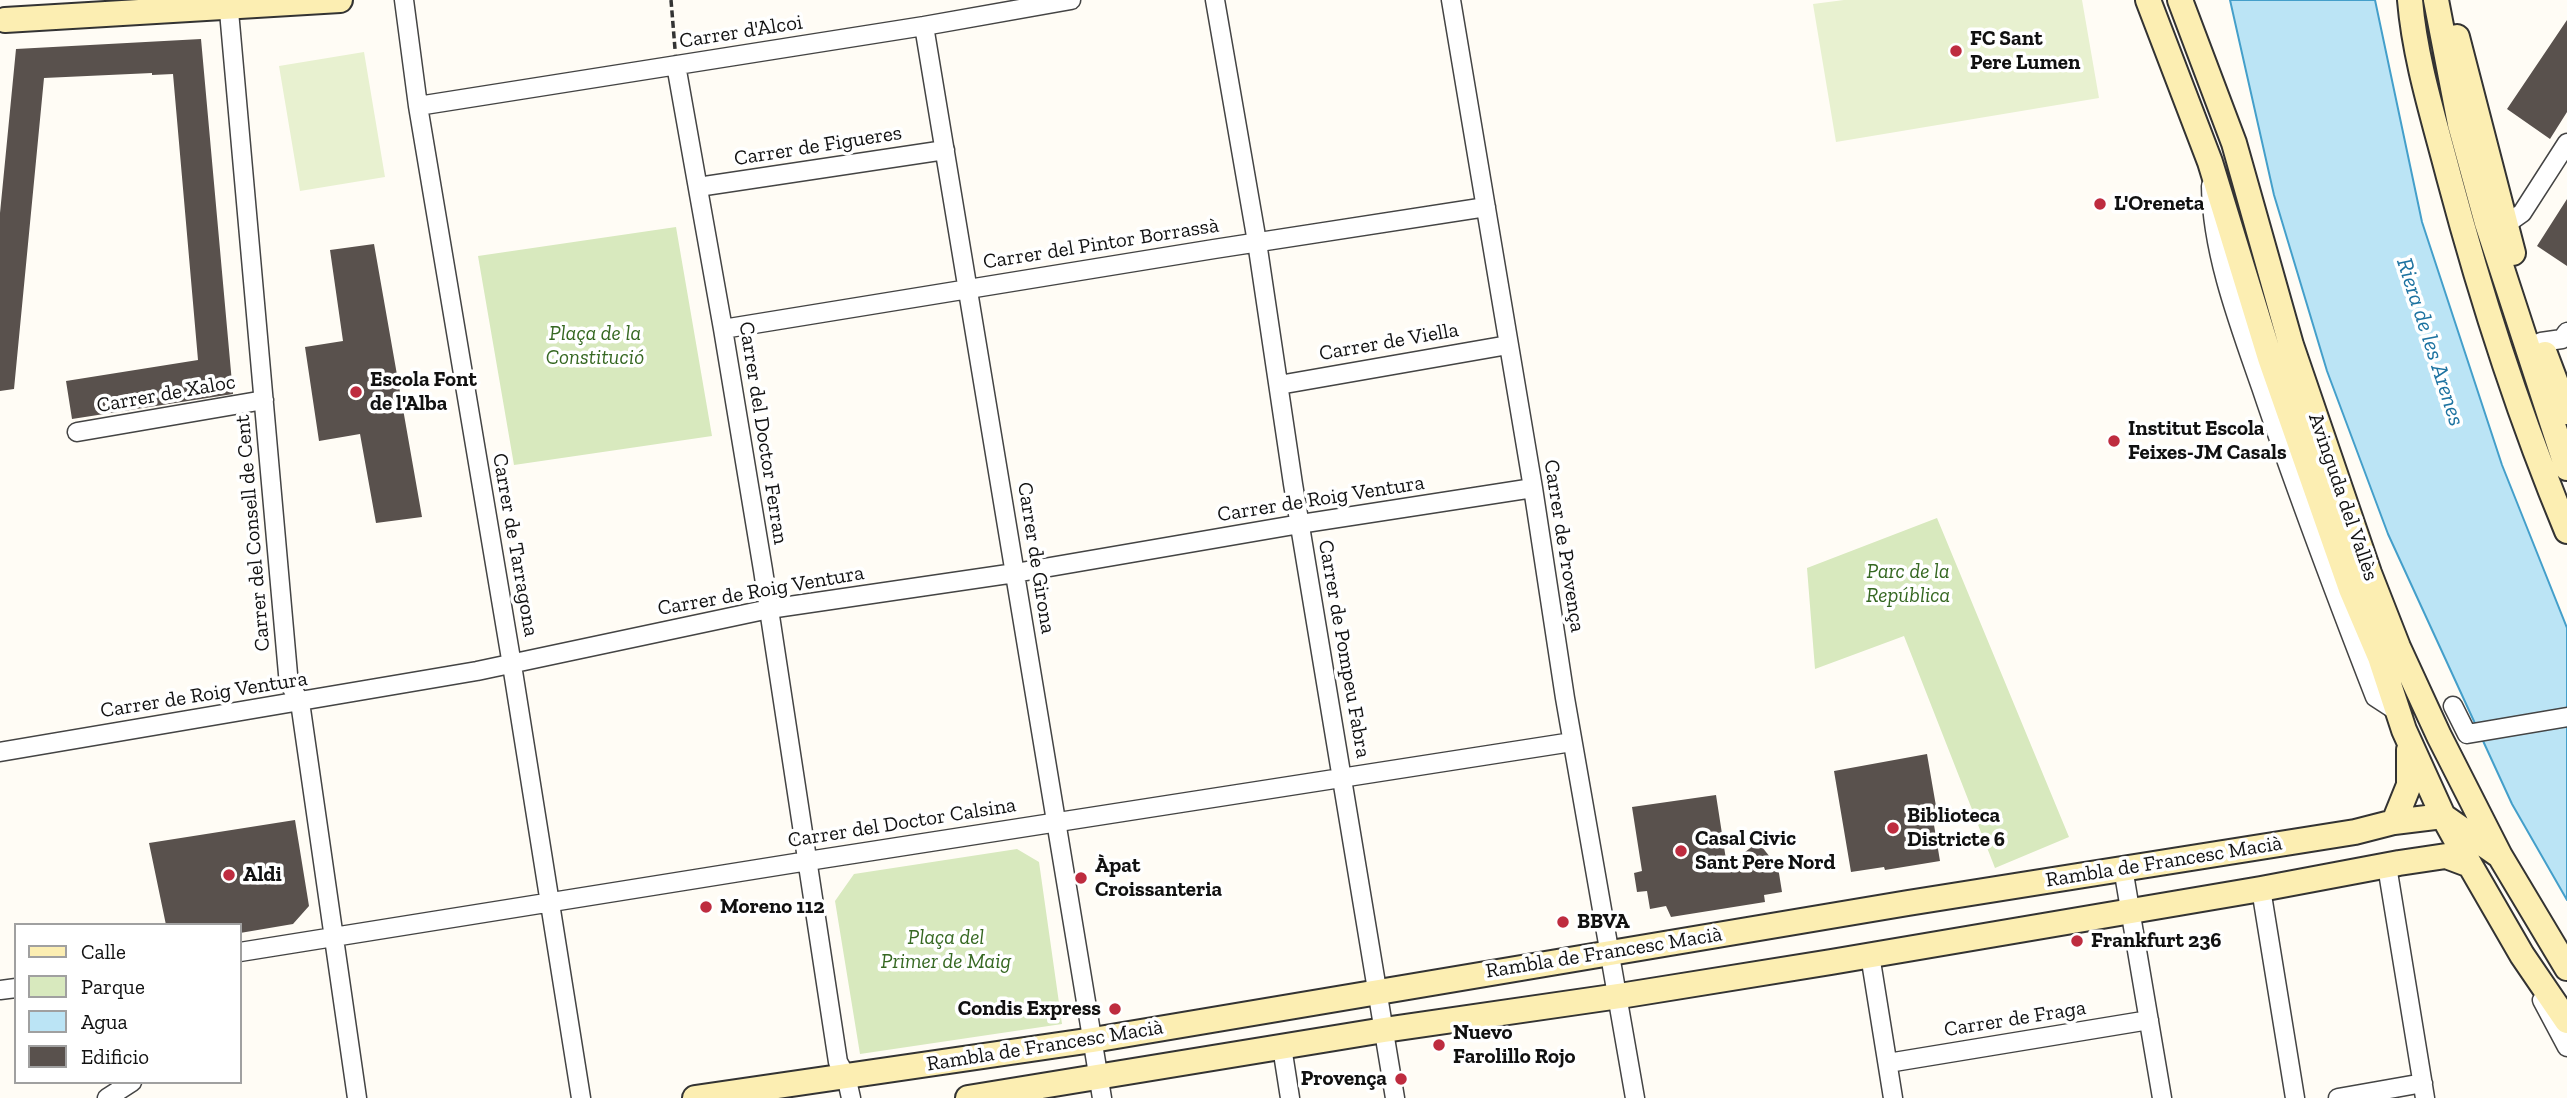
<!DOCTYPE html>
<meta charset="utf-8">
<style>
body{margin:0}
#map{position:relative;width:2567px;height:1098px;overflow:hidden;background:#fffcf5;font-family:"Zilla Slab",serif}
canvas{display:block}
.legend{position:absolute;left:14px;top:923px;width:228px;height:161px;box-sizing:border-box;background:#fff;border:2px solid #a0a0a0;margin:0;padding:9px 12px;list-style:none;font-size:21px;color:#111}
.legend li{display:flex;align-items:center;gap:14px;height:35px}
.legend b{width:35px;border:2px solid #a0a0a0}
</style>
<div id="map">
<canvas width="2567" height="1098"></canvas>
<ul class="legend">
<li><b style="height:9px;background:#fceeb2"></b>Calle</li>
<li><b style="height:19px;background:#d8e9be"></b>Parque</li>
<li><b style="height:19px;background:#bbe4f5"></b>Agua</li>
<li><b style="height:19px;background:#59514d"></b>Edificio</li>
</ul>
</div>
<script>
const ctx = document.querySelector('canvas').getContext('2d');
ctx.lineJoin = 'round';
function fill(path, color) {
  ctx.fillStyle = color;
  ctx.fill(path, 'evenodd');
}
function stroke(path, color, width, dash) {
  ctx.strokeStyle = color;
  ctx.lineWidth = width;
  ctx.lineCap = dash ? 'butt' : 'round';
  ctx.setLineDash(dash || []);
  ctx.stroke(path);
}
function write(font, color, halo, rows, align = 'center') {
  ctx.font = font + ' "Zilla Slab",serif';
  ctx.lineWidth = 7;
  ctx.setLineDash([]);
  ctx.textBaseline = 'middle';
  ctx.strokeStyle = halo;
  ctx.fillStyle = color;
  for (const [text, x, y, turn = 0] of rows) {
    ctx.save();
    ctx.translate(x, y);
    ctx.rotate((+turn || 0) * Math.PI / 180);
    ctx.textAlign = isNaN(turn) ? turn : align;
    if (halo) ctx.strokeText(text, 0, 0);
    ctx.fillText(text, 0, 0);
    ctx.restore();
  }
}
fill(new Path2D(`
 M676,227L712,436L514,465L478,256Z
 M1937,518L2069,837L1995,868L1904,636L1815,669L1807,568Z
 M1017,849L1039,862L1062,1024L860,1054L835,901L854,874Z`), '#d8e9be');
fill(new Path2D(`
 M1844,0H2082L2099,98L1836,142L1813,4Z
 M364,52L385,177L300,191L279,66Z`), '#e8f1d0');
const water = new Path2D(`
 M2230,0H2375L2422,222L2502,465L2567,628V900L2512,804L2388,534L2327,371L2274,195Z`);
fill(water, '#bbe4f5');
stroke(water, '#449fca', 2);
fill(new Path2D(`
 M2567,20V112L2550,139L2507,109Z
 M201,39L233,394L72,419L66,381L198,360L173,74L152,75V73L44,78L14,389L0,391V213L16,49Z
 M2567,199V266L2537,246Z
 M374,244L422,517L376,523L360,434L319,441L305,347L343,341L330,250Z
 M1927,754L1937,812L1932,813L1940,861L1885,870L1884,867L1851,872L1834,771Z
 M1716,795L1727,866L1758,842L1778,867L1782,892L1764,895L1765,902L1671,917L1666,906L1650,909L1647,891L1637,892L1634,873L1642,871L1632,807Z
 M295,820L309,906L293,924L240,933V925H166L149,843Z`), '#59514d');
const street = new Path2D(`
 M228,0L288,674L289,683L300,702L357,1098
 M404,0L418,106L512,665L581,1098
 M1215,0L1257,242L1293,484L1395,1098
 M1451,0L1533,488L1565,698L1635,1098
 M924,26L1102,1098
 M676,65L723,329L763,570L838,1062L846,1076L851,1098
 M418,106L924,26L1071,0
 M2211,186C2212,253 2239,324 2261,387C2296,491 2335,594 2375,697L2398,712
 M698,187L945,150
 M2505,225L2522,213L2567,143
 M723,329L1214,249L1486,207
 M2541,342L2562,339L2567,332
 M1279,385L1508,345
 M77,432L264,400
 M2453,706L2467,734L2567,717
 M0,752L477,671L769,609L1015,573L1300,524L1533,488
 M2387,866L2425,1098
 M2123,868L2162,1098
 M2261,889L2295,1098
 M240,952L808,861L1572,742
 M1870,955L1893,1098
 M0,990L16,988
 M2542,1000L2567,1047
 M1282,1047L1290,1098
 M1888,1063L2149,1020
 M107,1098L132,1082
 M2338,1098L2423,1083`);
const secondary = new Path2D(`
 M2148,0L2210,162L2270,358L2351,589L2380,657L2404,730L2443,816L2470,865L2522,955L2567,1021
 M2180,0L2234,143L2291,345L2369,573L2398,647L2439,736L2500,856L2567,968
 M2410,0C2415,60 2434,119 2449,177C2481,297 2519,416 2567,531
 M2436,0L2460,124L2487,223L2567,468
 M5,20L340,0
 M2457,37L2513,253
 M2545,354L2567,412
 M2394,822L2409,785V750
 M695,1098L1093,1040L1908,903L2355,832L2394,822L2443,816L2500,856
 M968,1098L1384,1030L1626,995L1831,962L2261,889L2399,863L2446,856L2470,865`);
stroke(street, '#444', 21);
stroke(secondary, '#333', 28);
stroke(new Path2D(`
 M671,0L675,49`), '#333', 3.5, [7, 3.5]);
stroke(street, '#fff', 18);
stroke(secondary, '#fceeb2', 24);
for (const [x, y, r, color] of [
 [1956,51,7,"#be2c3f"],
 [2100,204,7,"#be2c3f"],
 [356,392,7,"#be2c3f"],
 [2114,441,7,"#be2c3f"],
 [1893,828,7,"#be2c3f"],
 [1681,851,7,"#be2c3f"],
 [229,875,7,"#be2c3f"],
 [1081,878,7,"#be2c3f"],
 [706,907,7,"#be2c3f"],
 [1563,922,7,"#be2c3f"],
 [2077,941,7,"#be2c3f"],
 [1115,1009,7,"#be2c3f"],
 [1439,1045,7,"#be2c3f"],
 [1401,1079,7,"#be2c3f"]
]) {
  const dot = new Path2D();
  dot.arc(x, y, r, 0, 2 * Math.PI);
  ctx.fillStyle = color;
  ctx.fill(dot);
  stroke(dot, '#fff', 2.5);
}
write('21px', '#111', '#fff', [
 ["Carrer d'Alcoi",741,32,-9],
 ["Carrer de Figueres",818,146,-9],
 ["Carrer del Pintor Borrassà",1101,244,-9],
 ["Carrer de Viella",1389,342,-10],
 ["Carrer de Xaloc",166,394,-10],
 ["Carrer del Doctor Ferran",763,433,81],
 ["Avinguda del Vallès",2343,497,71],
 ["Carrer de Roig Ventura",1321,499,-9],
 ["Carrer del Consell de Cent",253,533,-95],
 ["Carrer de Tarragona",515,545,80],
 ["Carrer de Provença",1564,546,81],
 ["Carrer de Girona",1036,558,81],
 ["Carrer de Roig Ventura",761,591,-10],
 ["Carrer de Pompeu Fabra",1344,649,80],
 ["Carrer de Roig Ventura",204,695,-9],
 ["Carrer del Doctor Calsina",902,823,-9],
 ["Rambla de Francesc Macià",2164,862,-9],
 ["Rambla de Francesc Macià",1604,953,-9],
 ["Carrer de Fraga",2015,1019,-9],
 ["Rambla de Francesc Macià",1045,1046,-9]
]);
write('bold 21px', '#111', '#fff', [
 ["FC Sant",1970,39],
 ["Pere Lumen",1970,63],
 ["L'Oreneta",2114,204],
 ["Escola Font",370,380],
 ["de l'Alba",370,404],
 ["Institut Escola",2128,429],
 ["Feixes-JM Casals",2128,453],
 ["Biblioteca",1907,816],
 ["Districte 6",1907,840],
 ["Casal Civic",1695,839],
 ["Sant Pere Nord",1695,863],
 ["Àpat",1095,866],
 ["Croissanteria",1095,890],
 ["Aldi",243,875],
 ["Moreno 112",720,907],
 ["BBVA",1577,922],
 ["Frankfurt 236",2091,941],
 ["Condis Express",1101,1009,"right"],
 ["Nuevo",1453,1033],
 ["Farolillo Rojo",1453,1057],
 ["Provença",1387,1079,"right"]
], 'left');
write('italic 21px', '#366822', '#fff', [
 ["Plaça de la",595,334],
 ["Constitució",595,358],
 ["Parc de la",1908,572],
 ["República",1908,596],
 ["Plaça del",946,938],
 ["Primer de Maig",946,962]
]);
write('italic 23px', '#1c72a0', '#fff', [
 ["Riera de les Arenes",2430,342,72]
]);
</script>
